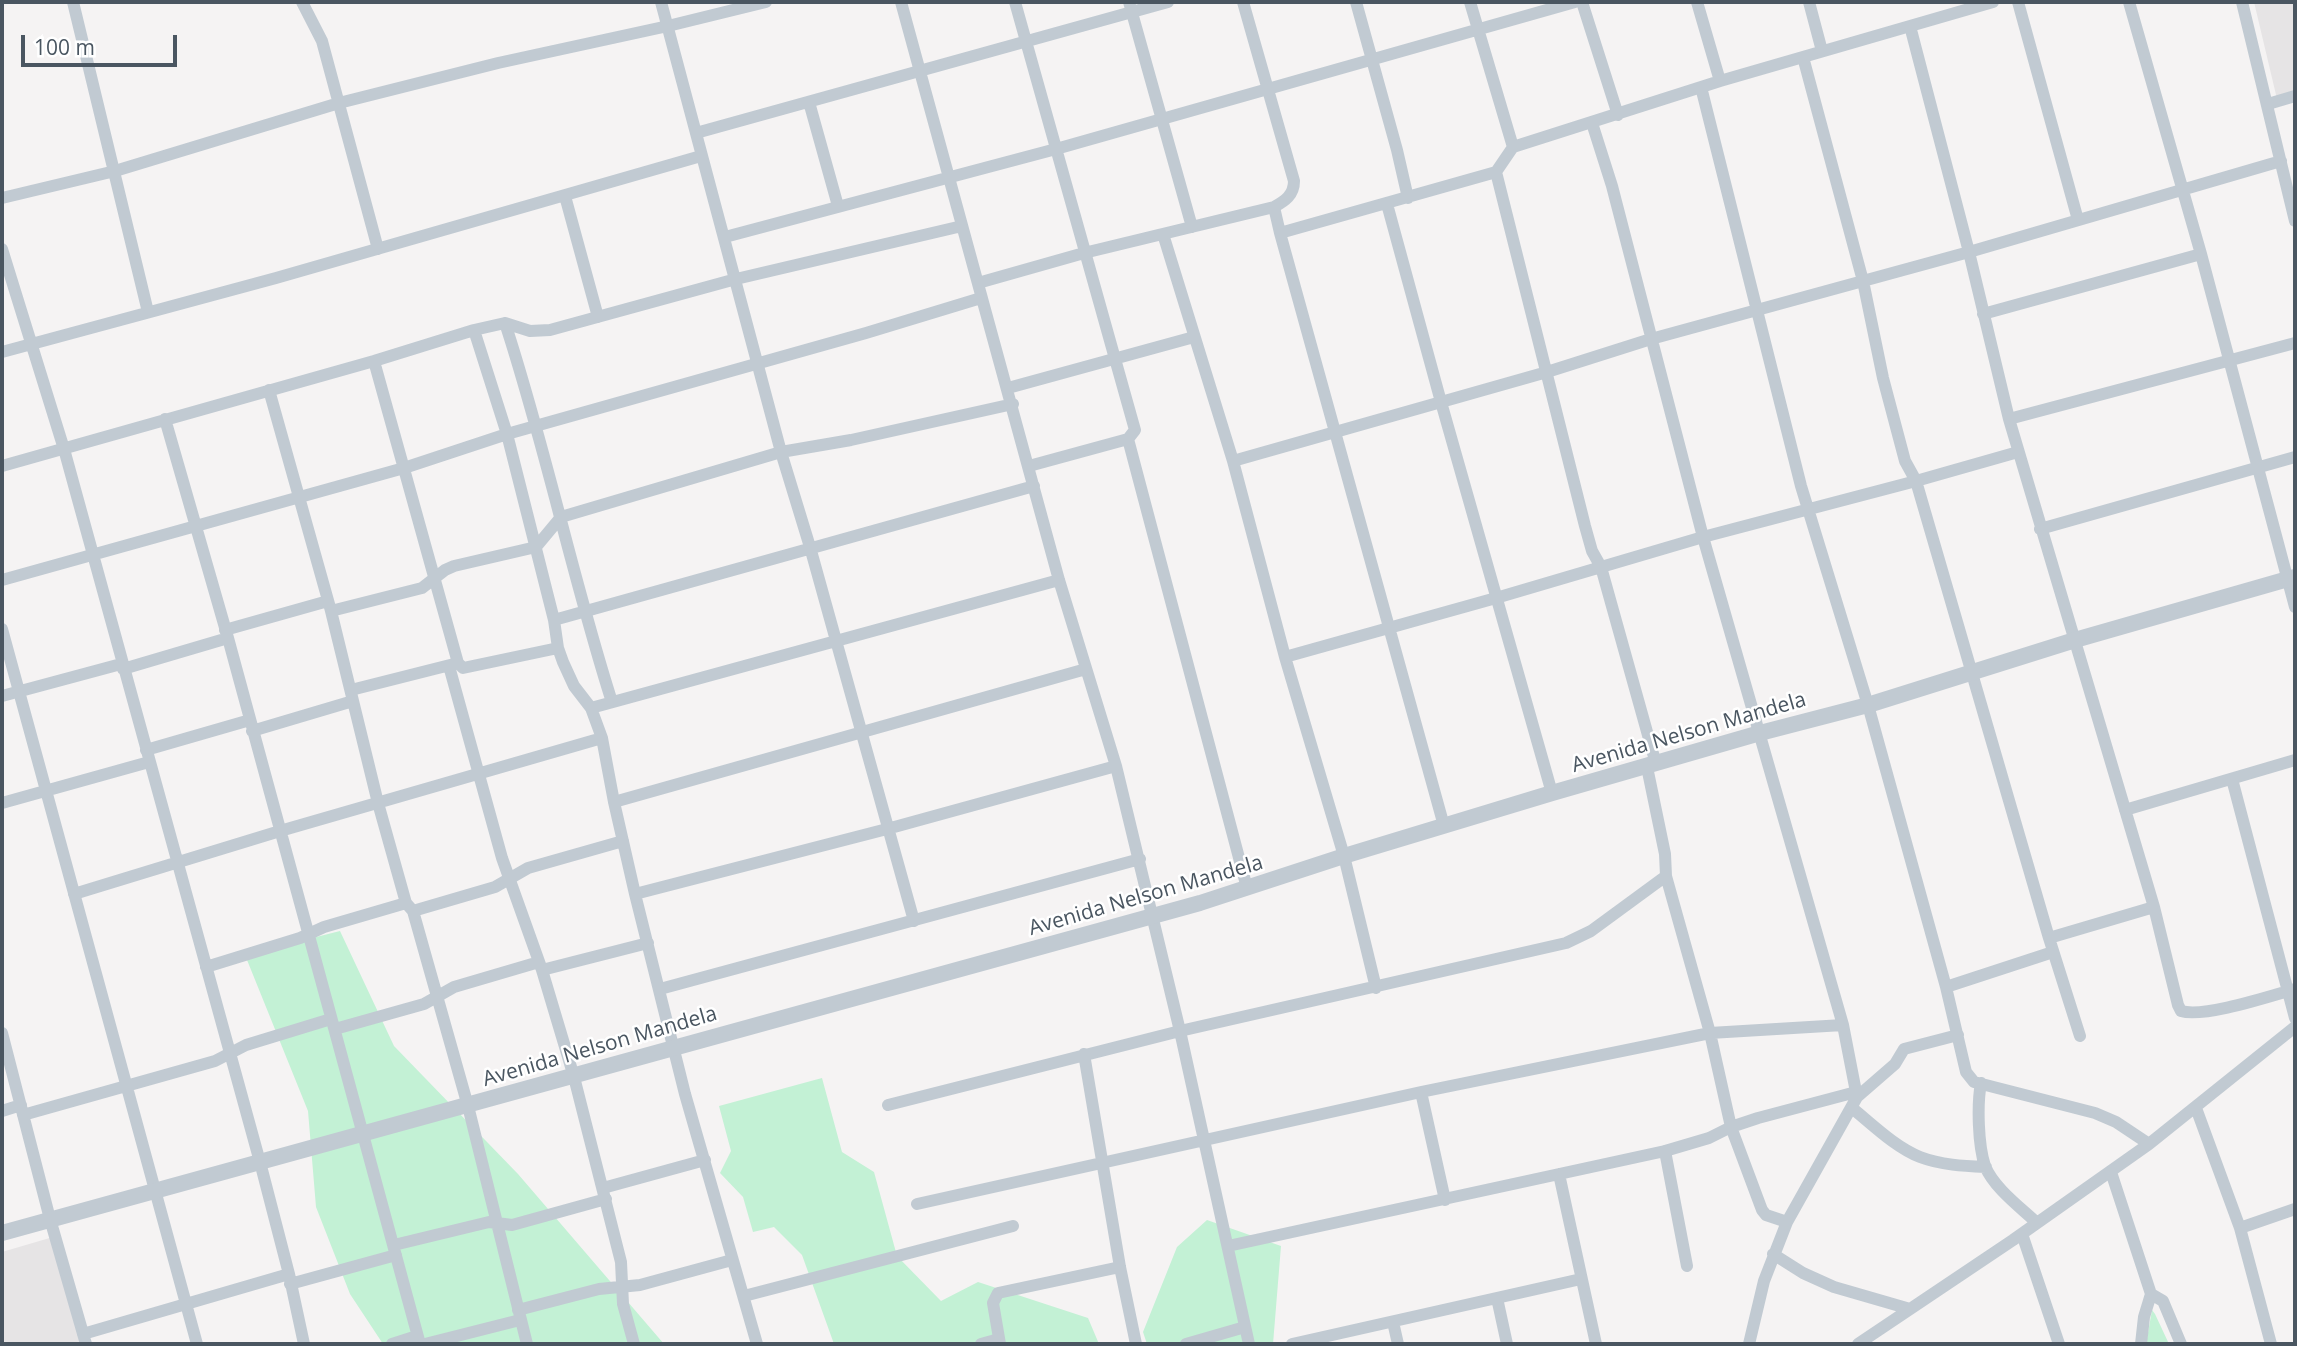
<!DOCTYPE html>
<style>
body{margin:0}
#map{position:relative;width:2297px;height:1346px;overflow:hidden;background:#f5f3f3;font-family:"Open Sans",sans-serif}
canvas{display:block}
.frame{position:absolute;inset:0;border:4px solid #4a5661;pointer-events:none}
.scale{position:absolute;left:21px;top:35px;width:156px;height:32px;box-sizing:border-box;border:4px solid #4a5661;border-top:0;padding-left:9px;font-size:21px;line-height:24px;white-space:nowrap;color:#4a5661;-webkit-text-stroke:5px #fff;paint-order:stroke}
</style>
<div id="map">
<canvas width="2297" height="1346"></canvas>
<div class="frame"></div>
<div class="scale">100 m</div>
</div>
<script>
const ctx = document.querySelector('canvas').getContext('2d');
ctx.lineJoin = 'round';
function fill(path, color) {
  ctx.fillStyle = color;
  ctx.fill(path, 'evenodd');
}
function stroke(path, color, width, dash) {
  ctx.strokeStyle = color;
  ctx.lineWidth = width;
  ctx.lineCap = dash ? 'butt' : 'round';
  ctx.setLineDash(dash || []);
  ctx.stroke(path);
}
function write(font, color, halo, rows, align = 'center') {
  ctx.font = font + ' "Open Sans",sans-serif';
  ctx.lineWidth = 5;
  ctx.setLineDash([]);
  ctx.textBaseline = 'middle';
  ctx.strokeStyle = halo;
  ctx.fillStyle = color;
  for (const [text, x, y, turn = 0] of rows) {
    ctx.save();
    ctx.translate(x, y);
    ctx.rotate((+turn || 0) * Math.PI / 180);
    ctx.textAlign = isNaN(turn) ? turn : align;
    if (halo) ctx.strokeText(text, 0, 0);
    ctx.fillText(text, 0, 0);
    ctx.restore();
  }
}
fill(new Path2D(`
 M2254,2H2295V93L2277,99Z
 M53,1237L82,1344H2V1252Z`), '#e6e4e5');
fill(new Path2D(`
 M340,931L394,1046L518,1174L664,1344H383L350,1294L316,1207L308,1111L245,955Z
 M822,1078L842,1152L874,1172L897,1256L941,1301L978,1282L1088,1318L1099,1344H834L802,1255L774,1227L753,1232L743,1197L720,1173L731,1151L719,1106Z
 M1207,1220L1281,1246L1273,1344H1147L1143,1332L1177,1247Z
 M2152,1310L2155,1314L2169,1344H2146Z`), '#c3f1d5');
stroke(new Path2D(`
 M73,2L148,312
 M302,2L322,41L378,249
 M661,2L781,452L810,547L914,921
 M901,2L1059,580L1116,766L1180,1031L1249,1344
 M1015,2L1135,430L1128,439L1029,466
 M1129,2L1192,227
 M1243,2L1294,181C1294,195 1285,201 1274,207
 M1356,2L1397,150L1408,198
 M1470,2L1513,147
 M1582,2L1618,115
 M1697,2L1720,81
 M1809,2L1822,51
 M2018,2L2078,220
 M2129,2L2201,254L2295,607
 M2242,2L2295,221
 M1910,26L1969,252L2009,419L2154,907L2178,1005L2181,1011C2204,1018 2270,996 2295,989
 M1803,57L1863,281L1883,378L1905,461L1916,481L2049,938L2080,1036
 M1701,87L1801,486L1868,705L1946,987L1966,1072L1974,1082L2095,1113L2116,1122L2149,1144
 M809,102L838,206
 M2268,104L2295,96
 M1592,123L1612,186L1703,537L1843,1025L1857,1097
 M696,133L1168,2
 M1496,172L1585,526L1592,551L1601,567L1656,764
 M565,196L598,317
 M2,198L115,171L339,103L498,63L668,26L766,2
 M1387,204L1441,402L1552,793
 M1163,234L1233,461L1285,657L1344,856L1376,988
 M725,237L1056,149L1575,2
 M2,249L64,449L260,1162L289,1274L304,1344
 M978,283L1084,253L1274,207L1280,233
 M1983,314L2201,254
 M505,323C546,448 572,577 612,702
 M474,330L507,434L554,620L558,648L563,662L574,686L591,708L602,738L614,802L635,894L685,1094L757,1344
 M2,352L276,278L701,156
 M374,361L458,663
 M1008,388L1194,337
 M269,390L331,611L378,803L406,903L413,911L468,1106L527,1344
 M165,419L228,638L420,1344
 M2009,419L2295,343
 M1128,439L1247,888
 M1233,461L1547,372L1651,339L1969,252L2281,161
 M2,466L374,361L474,330L505,323L530,331L550,330L736,279L962,226
 M2040,529L2295,457
 M2,580L404,468L507,434L866,333L981,298
 M331,611L422,588L445,570L454,566L536,547L561,517L781,452L851,440L1013,404
 M554,620L1034,486
 M2,629L197,1344
 M225,630L328,601
 M1285,657L1496,598L1703,537L1916,481L2018,452
 M449,666L502,858L542,970L574,1077L621,1262L623,1304L634,1344
 M123,669L228,638
 M351,690L458,663L463,668L558,648
 M2,696L121,664
 M591,708L1059,580
 M252,731L353,701
 M146,750L250,720
 M2232,779L2295,1018
 M614,802L1086,669
 M2,803L149,762
 M2125,810L2295,760
 M1444,826L1280,233L1496,172L1513,147L1720,81L1993,2
 M1666,876L1710,1033L1731,1127L1762,1210L1766,1215L1787,1222
 M74,894L280,831L602,738
 M635,894L887,829L1116,766
 M413,911L495,887L528,868L623,841
 M2049,938L2154,907
 M206,967L300,938L324,927L406,903
 M542,970L648,943
 M1946,987L2053,952
 M660,989L1140,859
 M335,1029L424,1004L454,987L539,962
 M2,1033L50,1219L86,1344
 M1084,1054L1120,1267L1136,1344
 M1981,1083C1977,1104 1978,1145 1985,1166C1994,1188 2020,1207 2037,1223
 M1421,1092L1445,1200
 M888,1105L1180,1031L1566,943L1591,931L1666,876L1665,854L1647,767
 M1852,1108C1873,1125 1895,1147 1920,1157C1941,1165 1964,1166 1986,1167
 M2196,1108L2240,1228L2271,1344
 M2,1111L21,1105
 M23,1115L215,1061L246,1045L331,1019
 M1665,1151L1687,1266
 M2111,1172L2151,1294L2144,1317L2141,1344
 M1559,1174L1596,1344
 M603,1188L705,1160
 M917,1204L1421,1092L1710,1033L1843,1025
 M2240,1228L2295,1209
 M2022,1234L2059,1344
 M394,1245L489,1222L512,1225L606,1199
 M1228,1246L1665,1151L1709,1138L1731,1127L1758,1118L1856,1092
 M1773,1254L1803,1273L1834,1287L1910,1309
 M290,1284L396,1255
 M2151,1294L2163,1301L2181,1344
 M744,1296L1013,1226
 M1497,1298L1507,1344
 M518,1310L599,1289L640,1285L732,1260
 M1393,1322L1398,1344
 M83,1334L289,1274
 M392,1344L417,1336
 M425,1344L520,1320
 M981,1344L999,1339
 M1000,1344L993,1303L998,1293L1120,1267
 M1186,1344L1245,1327
 M1292,1344L1581,1279
 M1749,1344L1764,1281L1787,1222L1857,1097L1895,1064L1904,1049L1958,1035
 M1858,1344L2013,1240L2149,1144L2295,1027`), '#c1cad2', 12);
stroke(new Path2D(`
 M2,1233L1200,903L1344,856L1552,793L1760,733L1868,705L2075,640L2295,577`), '#c1cad2', 16);
write('21px', '#4a5661', '#fff', [
 ["Avenida Nelson Mandela",1689,733,-16],
 ["Avenida Nelson Mandela",1146,896,-16],
 ["Avenida Nelson Mandela",600,1047,-16]
]);
</script>
